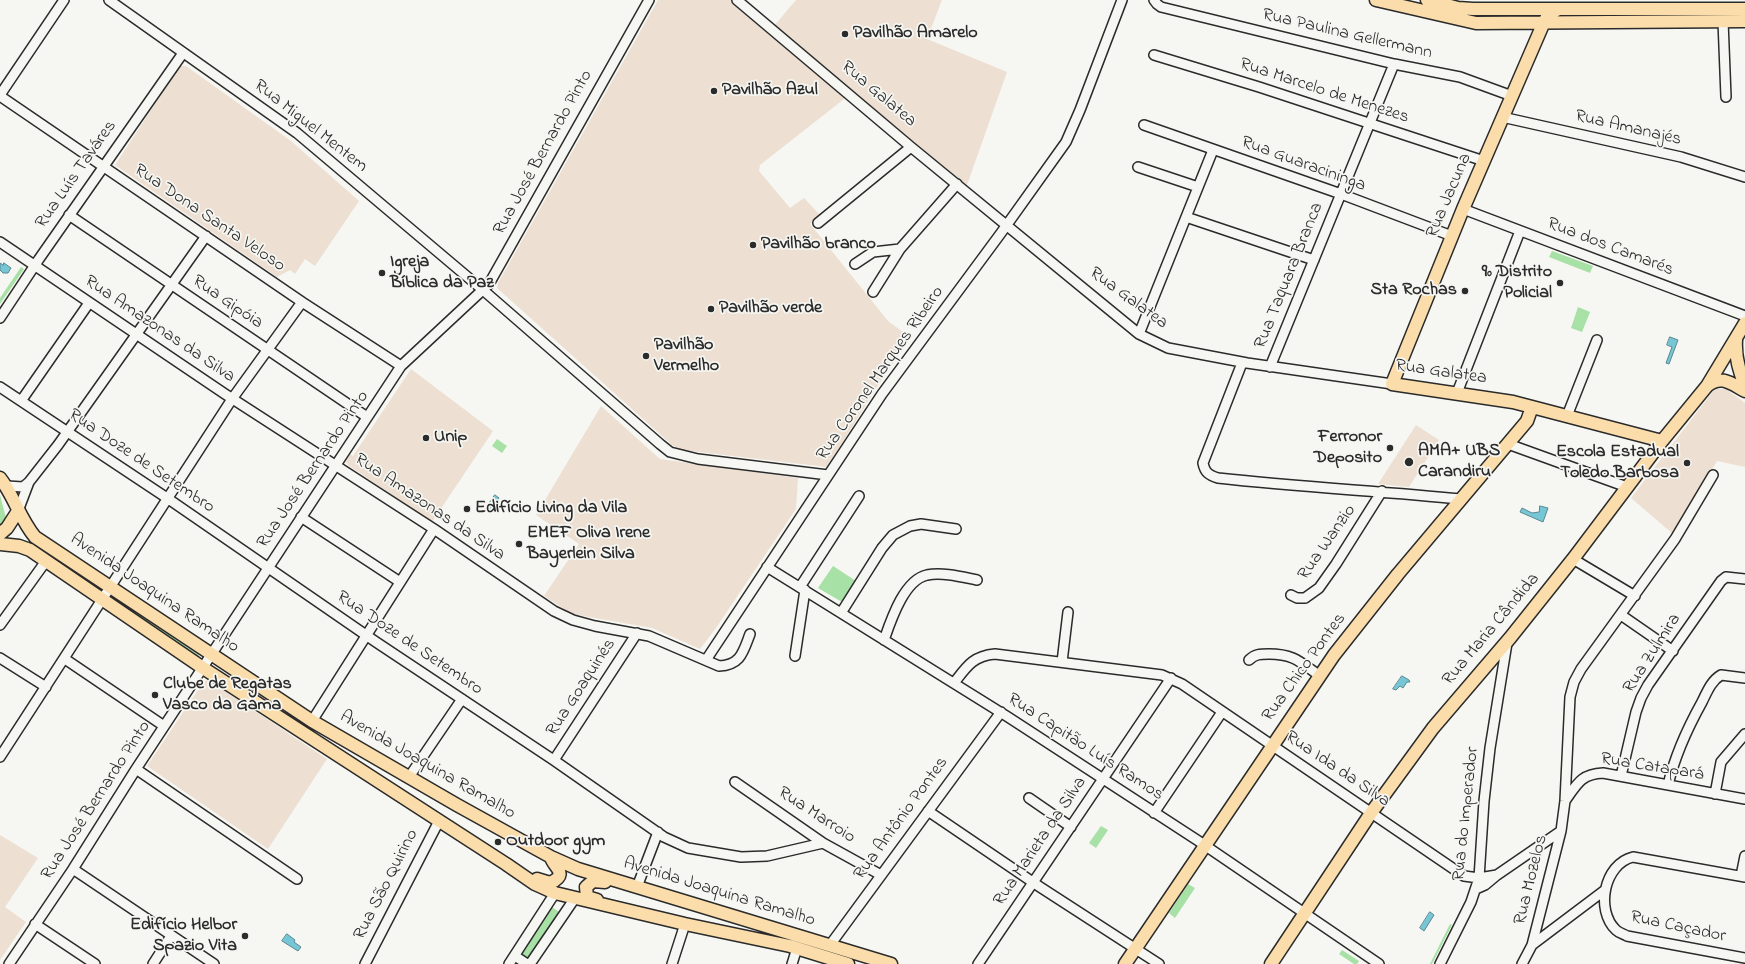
<!DOCTYPE html>
<meta charset="utf-8">
<style>
body{margin:0}
canvas{display:block;background:#f6f6f2}
</style>
<canvas width="1745" height="964"></canvas>
<script>
const ctx = document.querySelector('canvas').getContext('2d');
ctx.lineJoin = 'round';
function fill(path, color) {
  ctx.fillStyle = color;
  ctx.fill(path, 'evenodd');
}
function stroke(path, color, width, dash) {
  ctx.strokeStyle = color;
  ctx.lineWidth = width;
  ctx.lineCap = dash ? 'butt' : 'round';
  ctx.setLineDash(dash || []);
  ctx.stroke(path);
}
function write(font, color, halo, rows, align = 'center') {
  ctx.font = font + ' "Indie Flower",sans-serif';
  ctx.lineWidth = 3.5;
  ctx.setLineDash([]);
  ctx.textBaseline = 'middle';
  ctx.strokeStyle = halo;
  ctx.fillStyle = color;
  for (const [text, x, y, turn = 0] of rows) {
    ctx.save();
    ctx.translate(x, y);
    ctx.rotate((+turn || 0) * Math.PI / 180);
    ctx.textAlign = isNaN(turn) ? turn : align;
    if (halo) ctx.strokeText(text, 0, 0);
    ctx.fillText(text, 0, 0);
    ctx.restore();
  }
}
fill(new Path2D(`
 M658,0H742L773,27L796,0H942L927,39L1007,72L967,185L853,92L760,165L759,171L790,208L804,198L821,216L810,224L888,321L911,338L882,379L827,467L682,450L672,445L497,288L498,283Z
 M180,66H186L291,141L359,201L315,266L305,259L295,274L290,270L277,277L115,165Z
 M411,369L493,431L432,522L348,465L346,462L350,454L353,456Z
 M1717,389H1726L1745,403V467L1717,461L1673,534L1631,498L1714,390Z
 M601,406L660,459L798,478L796,509L716,628L700,649L652,628L572,614L544,596L579,544L536,515Z
 M1416,425L1439,440L1409,487L1378,484Z
 M208,680L327,759L268,849L147,766L204,681Z
 M0,835L38,858L5,907L26,922L0,960Z`), '#ede0d2');
fill(new Path2D(`
 M1552,251L1593,266L1590,273L1549,257Z
 M21,267L24,269L0,304V298Z
 M1578,307L1590,312L1582,332L1571,328Z
 M497,439L507,446L502,453L492,446Z
 M0,495L6,518L0,526Z
 M48,552L99,586L97,589L46,554Z
 M833,566L856,581L842,602L818,588Z
 M119,600L199,655L198,656L117,602Z
 M1101,826L1108,830L1096,848L1089,843Z
 M1188,884L1195,888L1175,918L1169,913Z
 M552,907L559,912L528,958L521,954Z
 M1450,924L1452,925L1432,964H1430Z
 M1342,950L1359,961L1357,964H1354L1339,954Z`), '#a7e1a6');
const water = new Path2D(`
 M4,263L11,268L8,273H3L0,270V263L3,265Z
 M1670,337L1678,340L1669,364L1666,363L1672,347L1667,345Z
 M495,495L499,498L491,510L487,507Z
 M1540,506L1548,508L1543,522L1520,512L1522,508L1532,513L1539,512Z
 M1402,676L1409,680L1410,682H1407L1403,688L1400,686L1396,690L1393,689Z
 M1430,912L1434,915L1424,931L1420,928Z
 M287,934L295,940L294,942L301,947L298,951L282,941Z`);
fill(water, '#77c6d5');
stroke(water, '#598891', 1);
const minor = new Path2D(`
 M109,0L297,133L483,290L660,444L670,452L698,459L828,475
 M737,0L911,147L1139,334L1168,348L1247,363L1392,384
 M1154,0L1157,4L1161,7L1394,64L1460,77L1512,96
 M1723,21L1726,97
 M1154,55L1259,87L1484,161
 M0,95L64,0
 M0,96L302,302L401,366
 M1502,117L1681,157L1745,177
 M1144,125L1341,194L1452,236
 M1138,167L1198,187
 M1463,209L1745,316
 M69,215L367,417
 M1186,217L1314,260
 M818,223L911,147
 M0,242L225,394L434,529L554,611L573,620L595,626L649,636L719,666C741,665 743,652 750,634
 M855,264L873,252L900,249L957,184
 M873,292L900,249
 M0,318L39,259L183,53
 M1139,334L1213,150
 M1242,363L1203,463C1205,473 1209,475 1218,478C1299,487 1380,491 1461,499
 M1270,367L1394,64
 M0,387L167,498L376,642L555,761L664,837L688,848L741,857L767,856L823,843
 M1457,393L1520,231
 M21,401L89,303
 M1567,416L1597,340
 M1508,444L1627,487
 M7,486L23,487L29,482
 M18,511L29,482L58,445L206,236
 M301,517L400,582
 M1573,559L1635,596
 M767,567L1008,717L1197,840L1379,964
 M800,587L859,496
 M1291,595L1297,598H1305L1319,588L1336,564L1382,491
 M841,613L882,548L893,535L910,526L921,524L956,529
 M1621,615L1673,651
 M0,625L46,561
 M884,640C891,620 904,580 927,575C943,572 962,577 977,580
 M795,656L805,590
 M0,658L46,687
 M65,659L164,726
 M706,660L882,394L1001,233L1066,142L1080,110L1122,0
 M1249,660C1255,654 1260,654 1269,654C1294,654 1300,662 1320,676
 M1062,662L1068,612
 M954,683C967,666 973,656 995,654L1162,675L1182,684L1464,876L1479,878L1497,875
 M312,721L434,529
 M0,757L232,399L302,302
 M554,760L637,633
 M136,769L297,879
 M1621,776L1636,712L1641,698L1648,685L1721,581L1726,577L1745,579
 M409,777L462,699
 M735,782L823,843L881,875
 M1668,785C1675,755 1687,729 1702,702C1707,692 1711,681 1721,675L1745,678
 M1715,794L1721,762L1745,734
 M1029,798L1071,827
 M1565,801C1577,784 1581,774 1603,773L1745,799
 M928,811L1040,887L1159,964
 M1154,813L1222,712
 M73,869L214,964
 M1741,876L1745,856
 M1745,877L1633,857C1604,864 1595,910 1616,930C1619,933 1624,934 1627,936L1745,958
 M637,887L658,832
 M1476,889L1485,885L1497,875L1561,831
 M35,924L95,964
 M830,945L1001,712
 M1532,945L1605,890
 M515,956L527,964
 M9,964L73,869L136,769L401,366L489,284L649,0
 M153,964L171,936
 M365,964L439,821
 M509,964L555,893
 M530,964L575,898
 M672,964L685,924
 M792,964L797,948
 M978,964L1171,678
 M1440,964L1471,902L1479,878L1484,801L1490,748L1507,643
 M1522,964L1532,945L1561,831L1565,801L1570,697L1574,682L1581,669L1675,539L1713,475`);
const major = new Path2D(`
 M1376,0L1476,23L1745,21
 M1427,0L1458,8L1473,9H1745
 M1559,9L1549,14L1544,22L1463,209L1392,384L1513,402L1662,441
 M1736,340C1735,355 1739,371 1745,385
 M1707,386C1721,374 1732,384 1745,391
 M0,478C14,496 20,519 35,537L312,721L457,805L551,857L578,869L891,964
 M0,534L7,528L18,511
 M0,544L19,546L30,550L203,668L506,864L535,884L555,893L685,924L790,946L848,964
 M537,879L550,883C570,874 553,867 551,857
 M597,900L587,897L586,887L593,881L605,882
 M1125,964L1334,655L1398,574L1527,421L1532,407
 M1271,964L1371,813L1433,728L1510,638L1573,559L1662,441L1707,386L1745,323`);
stroke(minor, '#2b2b2b', 12);
stroke(major, '#2b2b2b', 15);
stroke(minor, '#f6f6f2', 9);
stroke(major, '#fbddab', 12);
for (const [x, y, r, color] of [
 [845,34,4,"#2b2b2b"],
 [714,91,4,"#2b2b2b"],
 [753,245,4,"#2b2b2b"],
 [382,273,4,"#2b2b2b"],
 [1560,283,4,"#2b2b2b"],
 [1465,291,4,"#2b2b2b"],
 [711,309,4,"#2b2b2b"],
 [646,356,4,"#2b2b2b"],
 [426,438,4,"#2b2b2b"],
 [1390,448,4,"#2b2b2b"],
 [1409,462,5,"#2b2b2b"],
 [1687,463,4,"#2b2b2b"],
 [467,509,4,"#2b2b2b"],
 [519,544,4,"#2b2b2b"],
 [155,695,4,"#2b2b2b"],
 [498,842,4,"#2b2b2b"],
 [245,936,4,"#2b2b2b"]
]) {
  const dot = new Path2D();
  dot.arc(x, y, r, 0, 2 * Math.PI);
  ctx.fillStyle = color;
  ctx.fill(dot);
  stroke(dot, '#f6f6f2', 1.5);
}
write('bold 18px', '#2b2b2b', '#f6f6f2', [
 ["Pavilhão Amarelo",853,34],
 ["Pavilhão Azul",722,91],
 ["Pavilhão branco",761,245],
 ["Igreja",390,263],
 ["Bíblica da Paz",390,284],
 ["9º Distrito",1552,273,"right"],
 ["Policial",1552,294,"right"],
 ["Sta Rochas",1457,291,"right"],
 ["Pavilhão verde",719,309],
 ["Pavilhão",654,346],
 ["Vermelho",654,367],
 ["Unip",434,438],
 ["Ferronor",1382,438,"right"],
 ["Deposito",1382,459,"right"],
 ["AMA+ UBS",1418,452],
 ["Carandiru",1418,473],
 ["Escola Estadual",1679,453,"right"],
 ["Toledo Barbosa",1679,474,"right"],
 ["Edifício Living da Vila",475,509],
 ["EMEF Oliva Irene",527,534],
 ["Bayerlein Silva",527,555],
 ["Clube de Regatas",163,685],
 ["Vasco da Gama",163,706],
 ["Outdoor gym",506,842],
 ["Edifício Helbor",237,926,"right"],
 ["Spazio Vita",237,947,"right"]
], 'left');
write('18px', '#2b2b2b', '#f6f6f2', [
 ["Rua Paulina Gellermann",1347,35,13],
 ["Rua Marcelo de Menezes",1324,92,18],
 ["Rua Galatea",878,95,40],
 ["Rua Miguel Mentem",310,127,38],
 ["Rua Amanajés",1628,129,13],
 ["Rua José Bernardo Pinto",544,153,-61],
 ["Rua Guaracininga",1303,165,20],
 ["Rua Luís Taváres",77,175,-55],
 ["Rua Jacuna",1450,196,-67],
 ["Rua Dona Santa Veloso",209,219,34],
 ["Rua dos Camarés",1610,248,21],
 ["Rua Taquara Branca",1290,276,-68],
 ["Rua Galatea",1128,299,36],
 ["Rua Gipóia",227,303,34],
 ["Rua Amazonas da Silva",159,330,34],
 ["Rua Galatea",1441,373,8],
 ["Rua Coronel Marques Ribeiro",881,374,-55],
 ["Rua Doze de Setembro",141,462,34],
 ["Rua José Bernardo Pinto",314,470,-56],
 ["Rua Amazonas da Silva",429,508,34],
 ["Rua Wanzio",1328,543,-55],
 ["Avenida Joaquina Ramalho",154,594,34],
 ["Rua Maria Cândida",1492,630,-50],
 ["Rua Doze de Setembro",409,644,34],
 ["Rua Zulmira",1653,654,-57],
 ["Rua Chico Pontes",1305,668,-54],
 ["Rua Goaquinés",582,688,-57],
 ["Rua Capitão Luís Ramos",1085,748,33],
 ["Avenida Joaquina Ramalho",427,766,30],
 ["Rua Catapará",1652,768,9],
 ["Rua Ida da Silva",1337,770,34],
 ["Rua José Bernardo Pinto",97,801,-57],
 ["Rua do Imperador",1467,814,-84],
 ["Rua Marroio",816,816,33],
 ["Rua Antônio Pontes",902,819,-54],
 ["Rua Marieta da Silva",1041,842,-56],
 ["Rua Mozelos",1532,880,-76],
 ["Rua São Quirino",387,885,-63],
 ["Avenida Joaquina Ramalho",719,893,17],
 ["Rua Caçador",1678,928,12]
]);
</script>
